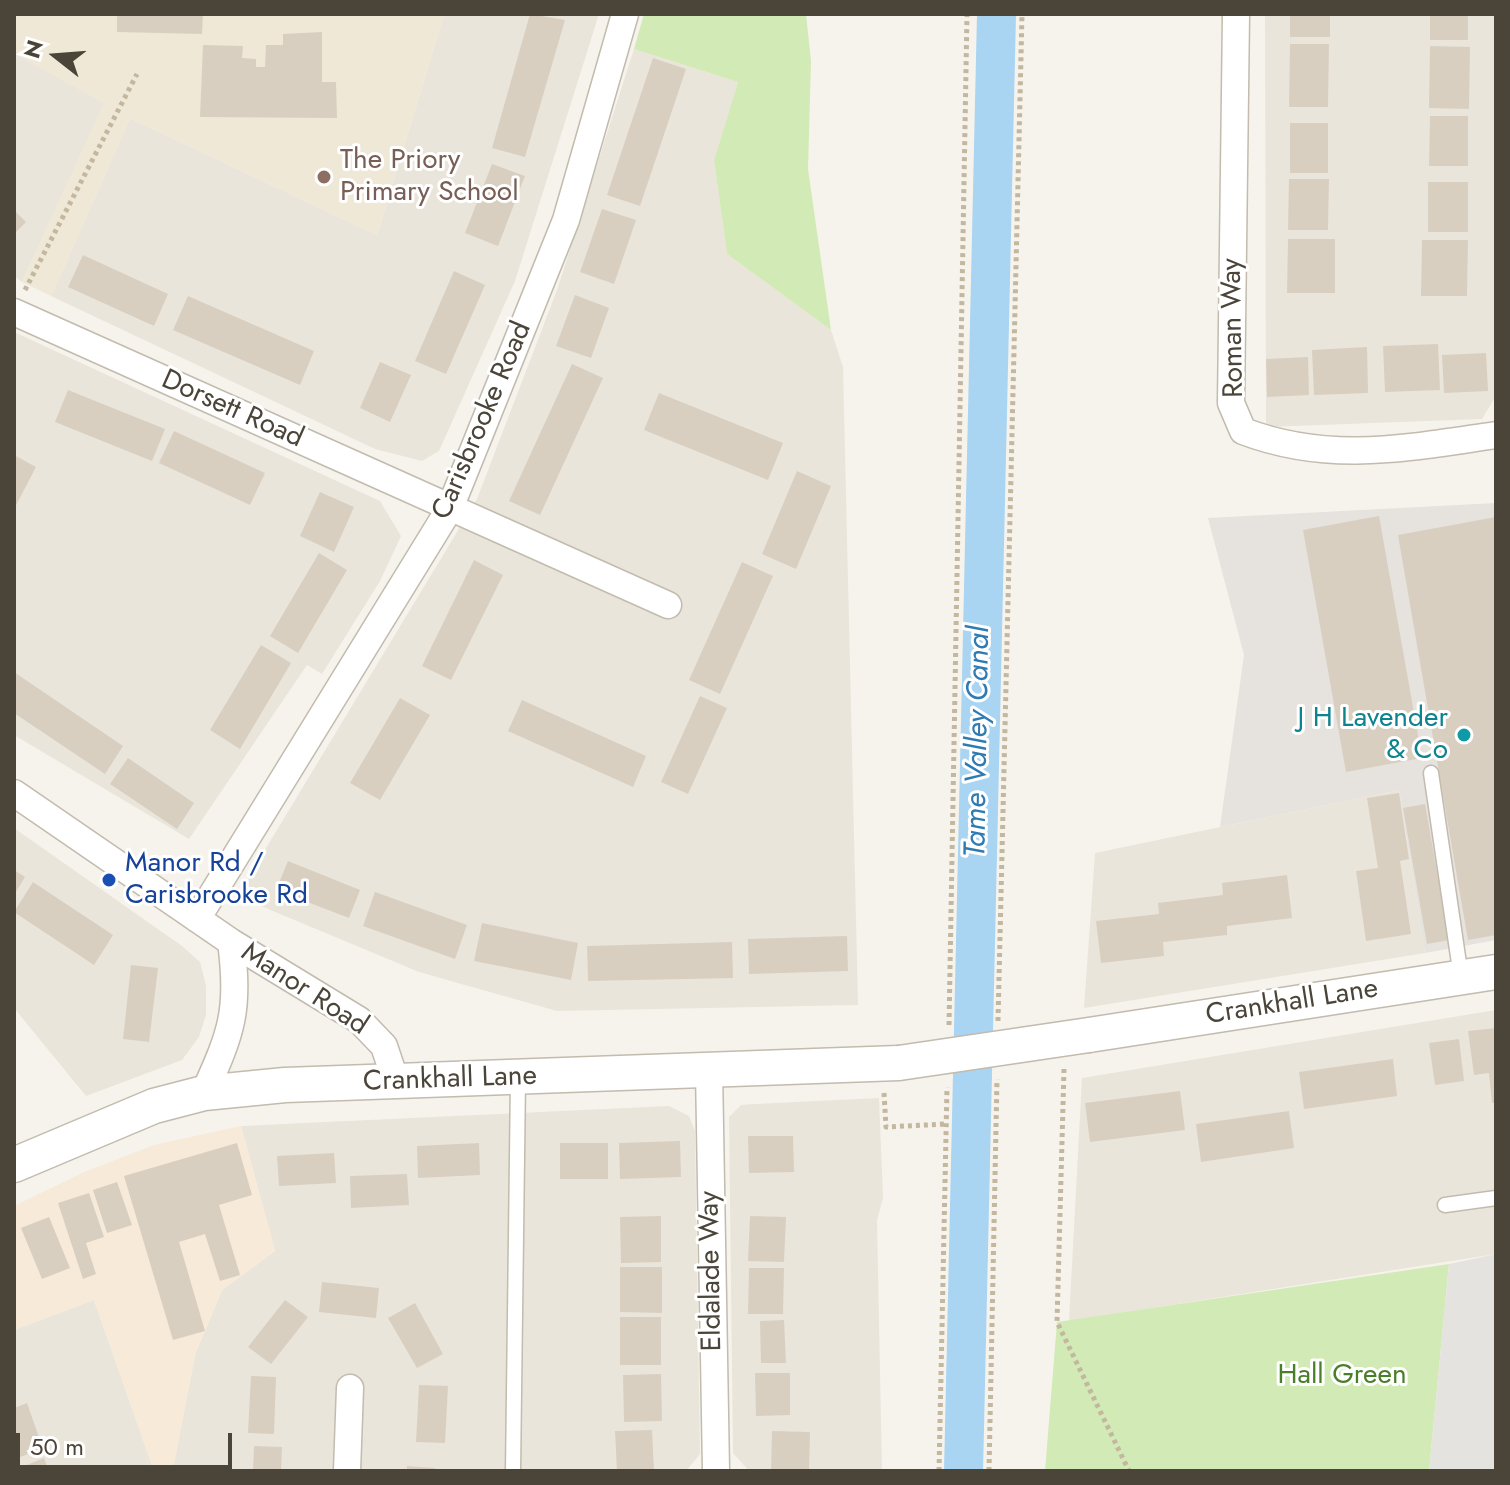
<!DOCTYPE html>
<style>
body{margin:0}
#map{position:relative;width:1510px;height:1485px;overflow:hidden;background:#f6f3ec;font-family:Jost,sans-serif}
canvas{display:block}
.frame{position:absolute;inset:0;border:16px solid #4b4439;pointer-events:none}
.north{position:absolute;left:16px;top:16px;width:80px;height:80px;-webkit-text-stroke:6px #fff;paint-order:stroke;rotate:287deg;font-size:22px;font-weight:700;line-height:32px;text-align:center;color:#4b4439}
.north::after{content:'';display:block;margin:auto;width:28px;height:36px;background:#4b4439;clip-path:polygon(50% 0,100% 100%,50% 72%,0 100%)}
.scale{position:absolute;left:16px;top:1433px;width:216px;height:36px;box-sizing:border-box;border:4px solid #4b4439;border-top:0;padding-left:10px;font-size:24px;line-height:28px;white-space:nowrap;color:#4b4439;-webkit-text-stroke:6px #fff;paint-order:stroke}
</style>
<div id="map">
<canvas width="1510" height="1485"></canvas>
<div class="frame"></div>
<div class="north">N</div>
<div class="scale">50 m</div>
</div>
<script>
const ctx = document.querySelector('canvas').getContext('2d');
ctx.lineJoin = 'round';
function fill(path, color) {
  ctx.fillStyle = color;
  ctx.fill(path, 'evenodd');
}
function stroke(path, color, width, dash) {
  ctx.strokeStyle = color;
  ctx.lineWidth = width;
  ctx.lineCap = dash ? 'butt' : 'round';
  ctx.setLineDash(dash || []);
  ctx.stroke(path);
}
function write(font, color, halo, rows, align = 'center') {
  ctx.font = font + ' Jost,sans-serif';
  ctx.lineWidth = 6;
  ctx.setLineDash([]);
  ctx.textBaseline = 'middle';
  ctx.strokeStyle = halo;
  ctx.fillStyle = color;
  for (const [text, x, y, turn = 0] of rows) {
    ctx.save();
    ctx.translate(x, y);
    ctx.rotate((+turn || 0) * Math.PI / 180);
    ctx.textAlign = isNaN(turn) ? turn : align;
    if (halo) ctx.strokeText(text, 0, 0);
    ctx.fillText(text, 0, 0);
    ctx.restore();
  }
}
fill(new Path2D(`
 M444,14H599L515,281L439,451L422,461L375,449L51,296L130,118L377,235Z
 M1265,14H1496L1494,399L1482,419L1266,427Z
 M634,49L738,82L714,160L727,254L831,330L843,367L858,1005L557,1011L419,972L237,896L477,499L557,290Z
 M14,53L105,103L22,282L14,276Z
 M14,332L380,501L401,536L380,581L322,674L307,665L189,839L14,735Z
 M1399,790L1425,953L1084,1008L1095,853Z
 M14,828L182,946L200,962L206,986V1015L199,1037L182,1060L86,1096L14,1008Z
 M1496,1010V1254L1069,1321L1082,1078Z
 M879,1098L883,1198L877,1220L882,1471H749L733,1453L729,1117L741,1105L755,1104Z
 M669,1106L689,1116L695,1131L700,1454L686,1471H14V1330L94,1300L153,1468L174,1464L195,1355L222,1290L275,1251L241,1126Z`), '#eae5da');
fill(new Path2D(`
 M241,1126L275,1251L222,1290L195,1355L174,1464L153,1469L94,1300L14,1330V1206L84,1172L154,1145Z`), '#f7ead8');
fill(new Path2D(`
 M1496,503V940L1425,953L1399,790L1220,827L1244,655L1208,518Z`), '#e6e2dd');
fill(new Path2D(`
 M14,14H444L377,235L130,118L51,296L22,282L104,103L14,53Z`), '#efe8d6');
fill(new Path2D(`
 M644,14H806L811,61L808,169L831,330L727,254L714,160L738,82L634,49Z
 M1449,1264L1429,1471H1045L1057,1322Z`), '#d2eab5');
fill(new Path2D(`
 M1496,1254V1471H1429L1449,1264Z`), '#e5e3e0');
fill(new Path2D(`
 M977,14H1016L983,1471H944Z`), '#a9d4f2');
fill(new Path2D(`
 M117,14H203L202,34L117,32Z
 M530,14L565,20L525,157L492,148Z
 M1290,14H1330V37H1290Z
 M1430,14H1468V40H1430Z
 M322,32V82H336L337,118L200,117L203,45L243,46L242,58L256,59V67H265L266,45H283V34Z
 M1290,44H1329L1328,107H1289Z
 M1430,46L1470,47L1469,109L1429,108Z
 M653,58L686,69L640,206L607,195Z
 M1430,116H1468V166H1429Z
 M1290,123H1328V173H1290Z
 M492,164L525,176L498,246L465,233Z
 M1289,179H1329L1328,230H1288Z
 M1428,182H1468V232H1428Z
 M602,209L636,220L614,284L580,272Z
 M14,210L26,222L14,234Z
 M1288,239H1335V293H1287Z
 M1422,240H1468L1467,296H1421Z
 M83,255L168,294L154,326L68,287Z
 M454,271L485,285L446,374L415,361Z
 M575,295L609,308L591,358L556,346Z
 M188,296L314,351L300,385L173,330Z
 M1438,344L1440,390L1385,392L1383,346Z
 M1367,347L1368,393L1314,395L1312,350Z
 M1486,353L1488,391L1444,393L1442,355Z
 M1308,357L1309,395L1267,397L1266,359Z
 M380,362L411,375L390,422L360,408Z
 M572,364L603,378L540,515L509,501Z
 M68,390L165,429L152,461L55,422Z
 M659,393L783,443L768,480L644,430Z
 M174,431L265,473L250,505L159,463Z
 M14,455L36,467L14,509Z
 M797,471L831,486L796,569L762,554Z
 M320,492L354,507L334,552L300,536Z
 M1379,516L1422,758L1346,772L1303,530Z
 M1496,517V935L1468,940L1398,535Z
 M319,553L347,570L298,653L270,636Z
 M474,560L503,575L451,680L422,666Z
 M742,562L773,576L720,694L689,680Z
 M261,645L291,663L240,749L210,730Z
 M14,672L123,746L105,774L14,713Z
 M700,696L727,708L688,794L661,782Z
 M400,698L430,715L380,800L350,783Z
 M522,700L646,756L633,787L508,731Z
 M128,758L194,803L177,829L110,784Z
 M1399,793L1409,859L1400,861L1411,934L1366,941L1356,871L1378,868L1367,798Z
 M1425,804L1449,940L1427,944L1403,808Z
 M288,861L360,890L349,918L276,890Z
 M14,870L25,877L14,895Z
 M1287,875L1292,918L1227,926V935L1163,942L1164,956L1101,963L1096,921L1159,914L1158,903L1223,895L1222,883Z
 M33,882L113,935L94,965L14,912Z
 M375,892L467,925L455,959L363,926Z
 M482,923L578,943L571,980L474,961Z
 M847,936L848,971L749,974L748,939Z
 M732,942L733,978L588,981L587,946Z
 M131,965L158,968L149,1042L123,1039Z
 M1496,1028V1103H1492L1489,1073L1474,1075L1468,1031Z
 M1459,1039L1464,1081L1435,1085L1429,1043Z
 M1393,1059L1397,1096L1304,1109L1299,1072Z
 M1180,1091L1185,1130L1090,1142L1085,1103Z
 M1289,1111L1294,1148L1201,1162L1196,1124Z
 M748,1136H793L794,1172L749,1173Z
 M680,1141L681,1177L620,1179L619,1143Z
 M237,1143L252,1195L219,1205L240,1275L220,1281L205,1234L179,1242L205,1331L173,1340L124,1176Z
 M479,1143L480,1175L418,1178L417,1146Z
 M560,1143H608V1179H560Z
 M334,1153L336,1183L279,1186L277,1156Z
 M407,1174L409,1205L351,1208L350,1176Z
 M117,1182L132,1225L107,1233L93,1190Z
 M89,1193L104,1237L86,1243L96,1274L83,1279L58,1203Z
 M661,1216V1262L621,1263L620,1217Z
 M750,1216L786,1217L784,1262L748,1261Z
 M49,1217L70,1268L42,1279L21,1228Z
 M620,1267H662V1313L620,1312Z
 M749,1268H784L783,1314H748Z
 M322,1282L379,1288L376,1318L319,1312Z
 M285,1300L308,1317L271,1364L248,1347Z
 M415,1303L443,1354L417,1368L388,1318Z
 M620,1317H661V1365H620Z
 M784,1320L786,1363H761L760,1321Z
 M755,1373H790V1415L756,1416Z
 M661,1374L662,1421L624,1422L623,1375Z
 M251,1376L276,1377L274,1434L248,1433Z
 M419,1385L448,1386L445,1443L416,1442Z
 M27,1403L43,1449L14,1459V1408Z
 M652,1430L654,1471H617L615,1431Z
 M772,1431L810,1432L809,1471H771Z
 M254,1446L282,1447L281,1471H253Z
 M44,1458L49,1471H14V1470Z
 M407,1466L435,1468V1471H407Z`), '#d8cfc1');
const service = new Path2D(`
 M1431,773L1461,977
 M1445,1205L1496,1198
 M513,1471L518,1078`);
const minor = new Path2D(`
 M1236,14L1231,403L1243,431C1330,464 1406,448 1496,435
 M14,312L668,605
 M14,793L231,942L359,1020L384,1046L396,1082
 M197,919L450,508L566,220L625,14
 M709,1070L716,1471
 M204,1093C232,1032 240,1009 231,942
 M347,1471L350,1388`);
const tertiary = new Path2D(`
 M1089,1035L1496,972
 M14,1165L154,1106L204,1093L285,1085L899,1063`);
stroke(service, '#c2bbae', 17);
stroke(minor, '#c2bbae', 29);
stroke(tertiary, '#c2bbae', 37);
stroke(new Path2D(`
 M25,290L137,74
 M998,1021L1022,14
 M949,1025L967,14
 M1064,1069L1057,1322L1129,1471
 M884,1093L886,1127L946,1124
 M939,1471L947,1087
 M989,1471L997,1079`), '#c4b79f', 5, [4, 4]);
stroke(service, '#fff', 14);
stroke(minor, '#fff', 26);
stroke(tertiary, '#fff', 34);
const tertiaryBridge = new Path2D(`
 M899,1063L1089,1035`);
stroke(tertiaryBridge, '#c2bbae', 37, []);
stroke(tertiaryBridge, '#fff', 34);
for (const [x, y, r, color] of [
 [324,177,8,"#8d6e63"],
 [1464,735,8,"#0f9aa8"],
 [109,880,8,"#1a4fb4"]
]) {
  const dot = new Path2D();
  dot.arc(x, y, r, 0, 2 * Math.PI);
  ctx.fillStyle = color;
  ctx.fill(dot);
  stroke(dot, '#fff', 3);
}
write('28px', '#785e54', '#fff', [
 ["The Priory",340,161],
 ["Primary School",340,193]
], 'left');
write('28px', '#4b4439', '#fff', [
 ["Roman Way",1234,328,-91],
 ["Dorsett Road",232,410,24],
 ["Carisbrooke Road",483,421,-67],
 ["Manor Road",304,990,33],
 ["Crankhall Lane",1292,1003,-9],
 ["Crankhall Lane",450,1080,-2],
 ["Eldalade Way",712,1271,-91]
]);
write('28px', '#0d838f', '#fff', [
 ["J H Lavender",1448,719],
 ["& Co",1448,751]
], 'right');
write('28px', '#164399', '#fff', [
 ["Manor Rd /",125,864],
 ["Carisbrooke Rd",125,896]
], 'left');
write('28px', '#4a7f2a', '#fff', [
 ["Hall Green",1342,1376]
]);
write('italic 30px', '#2e7ab2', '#fff', [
 ["Tame Valley Canal",979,742,-89]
]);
</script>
